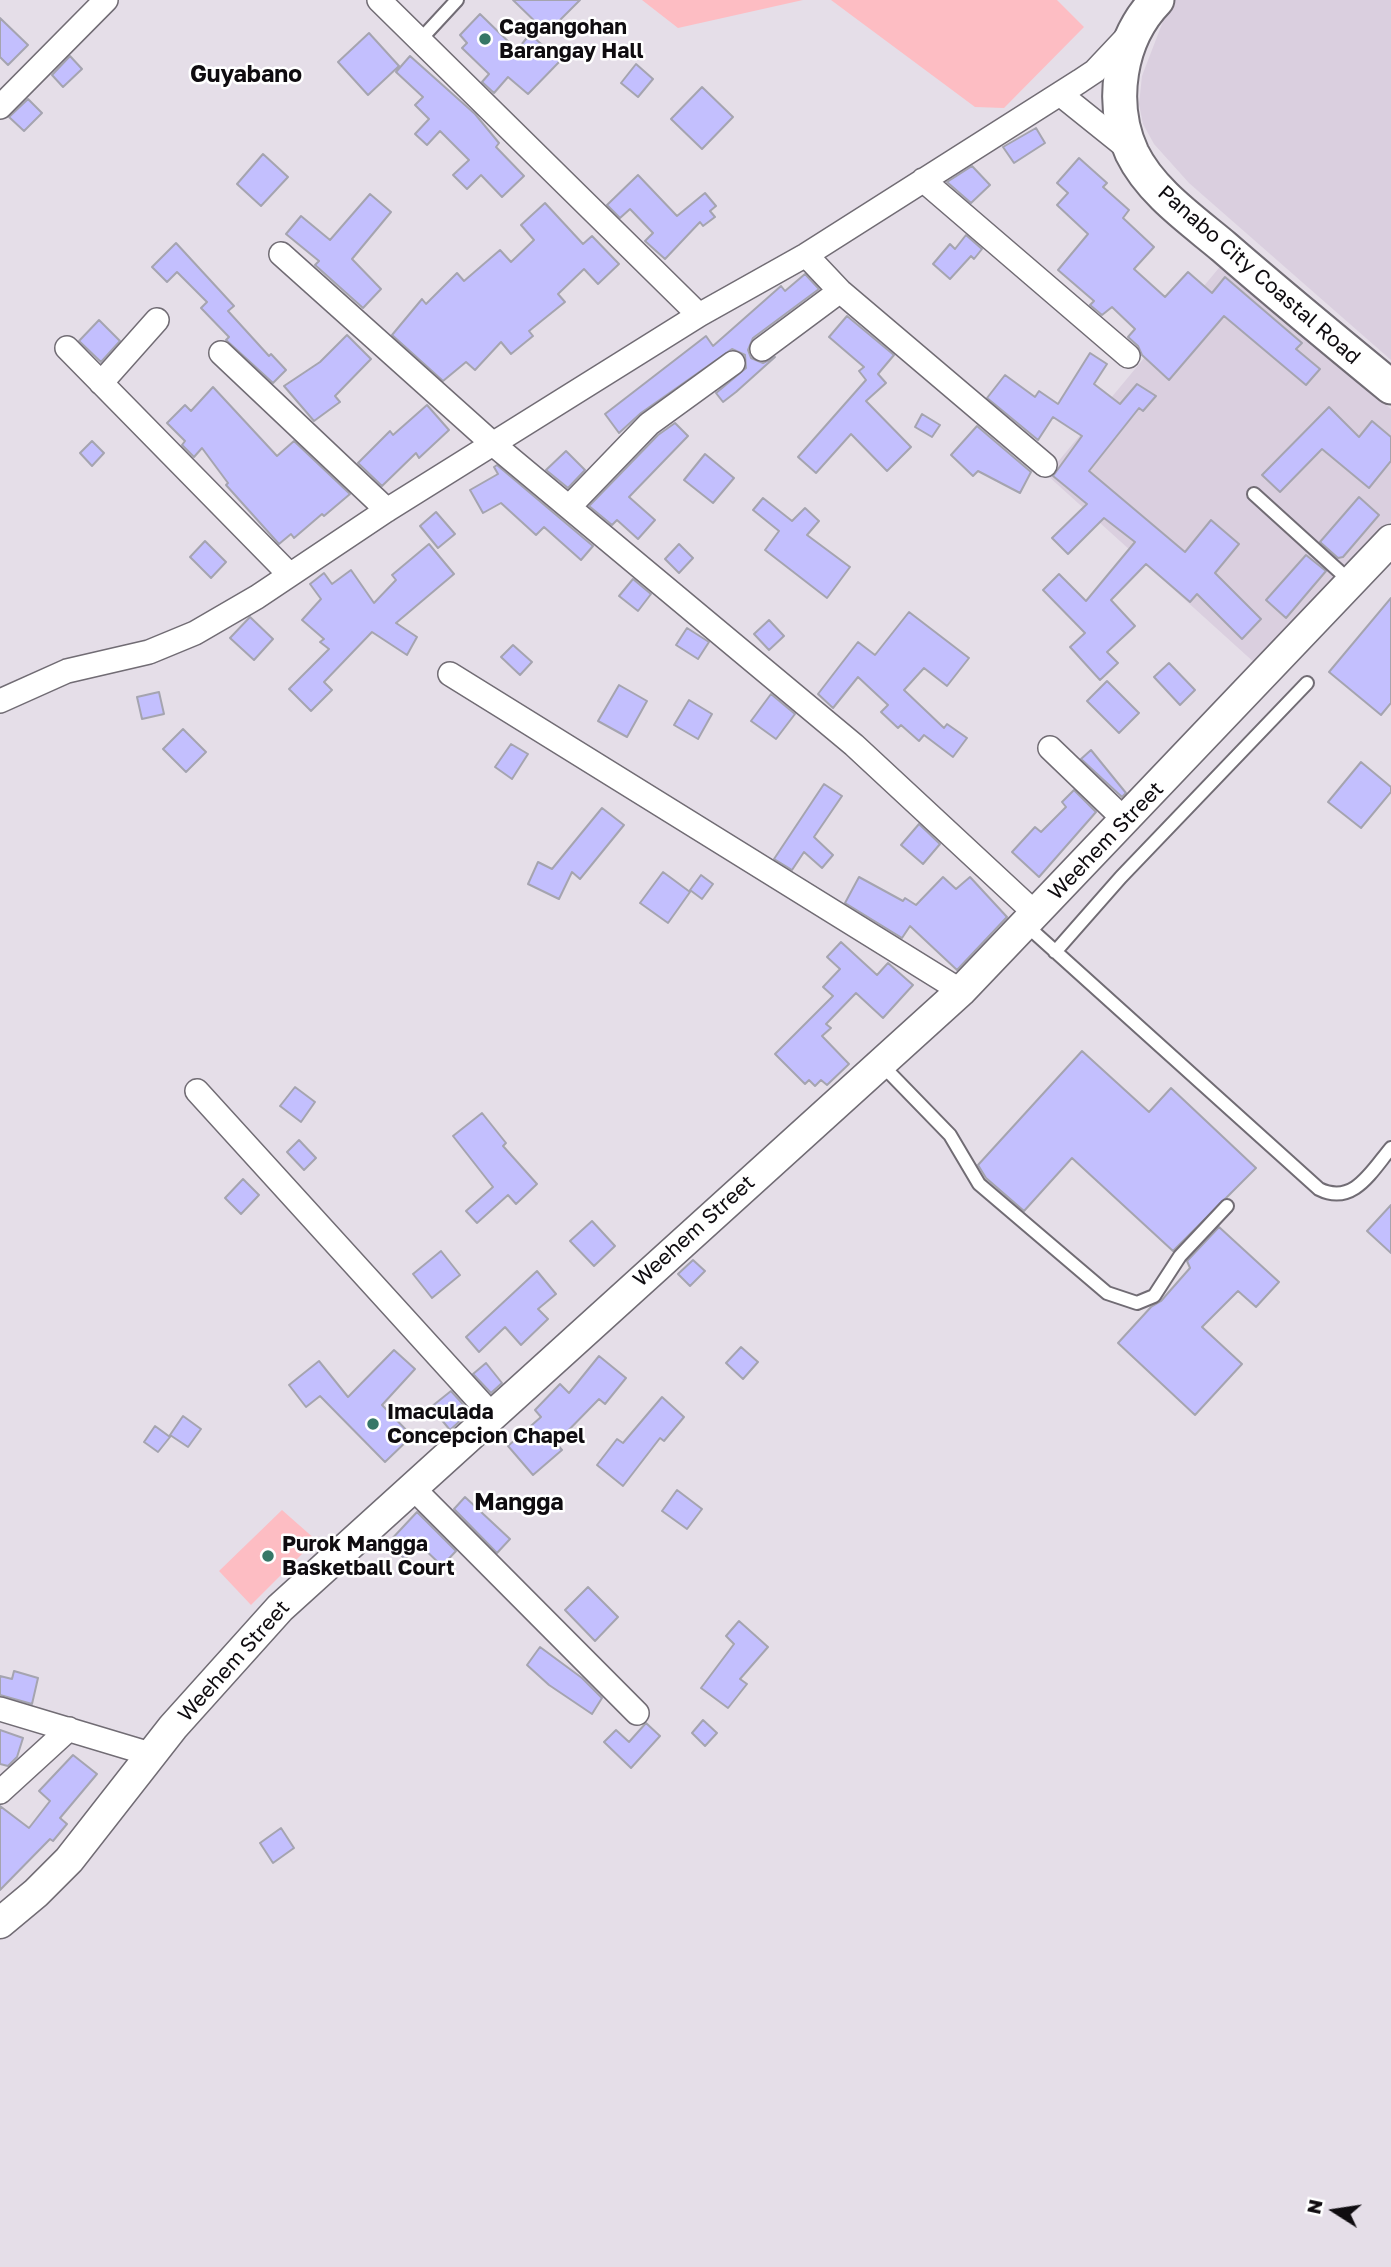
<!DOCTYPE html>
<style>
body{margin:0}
#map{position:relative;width:1391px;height:2267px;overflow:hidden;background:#e5dee8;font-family:"Golos Text",sans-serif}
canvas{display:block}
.north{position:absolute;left:1300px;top:2176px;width:70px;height:70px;-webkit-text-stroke:5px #fff;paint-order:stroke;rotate:282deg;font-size:19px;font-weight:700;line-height:28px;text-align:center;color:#0f0c10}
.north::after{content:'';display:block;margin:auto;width:24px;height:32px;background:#0f0c10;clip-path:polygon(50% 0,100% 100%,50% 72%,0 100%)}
</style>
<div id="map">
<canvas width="1391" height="2267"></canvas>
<div class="north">N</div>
</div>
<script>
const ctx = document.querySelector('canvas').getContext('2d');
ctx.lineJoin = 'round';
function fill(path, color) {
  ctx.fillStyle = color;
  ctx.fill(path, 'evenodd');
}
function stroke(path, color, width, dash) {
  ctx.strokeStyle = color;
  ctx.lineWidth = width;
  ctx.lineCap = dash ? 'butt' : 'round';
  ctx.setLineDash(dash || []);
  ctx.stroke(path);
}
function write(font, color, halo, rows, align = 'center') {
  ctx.font = font + ' "Golos Text",sans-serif';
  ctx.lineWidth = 5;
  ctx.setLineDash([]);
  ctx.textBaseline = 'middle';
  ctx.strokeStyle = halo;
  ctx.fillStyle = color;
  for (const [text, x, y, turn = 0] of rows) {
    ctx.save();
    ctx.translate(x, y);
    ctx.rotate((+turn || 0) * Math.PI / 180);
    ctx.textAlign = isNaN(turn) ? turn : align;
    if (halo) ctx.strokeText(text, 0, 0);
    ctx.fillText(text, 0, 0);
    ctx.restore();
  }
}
fill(new Path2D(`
 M1175,0H1391V360L1189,183L1154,144L1143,124L1139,104L1142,76L1165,16Z
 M1223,263L1391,409V521L1257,665L1047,475Z`), '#dacfdf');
fill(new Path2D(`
 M642,0H803L678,28Z
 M831,0H1057L1084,27L1004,108L975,107Z
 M282,1510L316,1540L251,1605L219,1571Z`), '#fdbdc3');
const building = new Path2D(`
 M513,0H580L547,33Z
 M480,14L517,50L530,34L560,61L528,94L508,77L494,93L482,82L489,74L462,48L467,43L460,35Z
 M0,18L28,45L8,65L0,57Z
 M369,33L399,66L368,95L338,62Z
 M70,56L82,69L63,87L52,75Z
 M410,56L475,114L499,143L496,147L524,176L502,197L481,175L467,189L453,175L469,160L440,131L427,145L415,134L429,119L415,105L423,97L396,72Z
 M636,64L653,79L638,97L621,83Z
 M702,87L733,117L702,149L671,119Z
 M28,99L42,113L24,131L9,117Z
 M1036,128L1045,143L1014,163L1003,147Z
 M263,154L288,177L261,206L237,184Z
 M1079,158L1107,183L1103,187L1129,210L1123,218L1154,247L1134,269L1165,297L1188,272L1212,293L1225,277L1302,343L1296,349L1320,369L1306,385L1224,316L1169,380L1142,355L1138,346L1128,337L1135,329L1112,307L1102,315L1090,305L1094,301L1058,270L1088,234L1057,205L1068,193L1057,183Z
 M972,166L990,185L971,203L947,182Z
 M638,175L677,216L705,193L716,206L710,211L715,217L703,226L700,222L665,259L645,241L653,233L630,209L620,218L607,205Z
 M370,194L391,212L352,259L381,289L363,308L315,265L319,261L286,234L301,216L330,240Z
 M545,203L583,244L592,236L619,264L598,284L584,269L558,294L565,302L529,331L533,336L511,354L501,342L475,370L466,362L443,381L392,335L422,299L426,304L457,273L464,281L500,250L511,262L534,240L521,225Z
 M966,235L982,249L974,259L971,256L950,279L933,264L950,244L955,249Z
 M176,243L234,306L228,311L269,356L271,354L286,370L273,383L226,340L229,337L201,308L207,302L177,272L167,282L152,267Z
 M805,274L819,289L753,338L748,350L751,358L763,363L775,357L736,392L723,402L716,393L746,368L745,355L732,349L641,413L619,433L605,414L706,336L713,346L781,286L785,291Z
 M847,316L894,355L878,374L886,383L866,401L911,447L887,471L851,434L816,473L798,457L866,380L859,371L864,367L829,337Z
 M99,320L120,341L101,362L79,341Z
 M347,335L371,359L335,396L340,402L314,421L284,386L320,362Z
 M1090,353L1107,364L1094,384L1120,404L1137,384L1156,396L1143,411L1139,408L1089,471L1185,552L1211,520L1239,544L1215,573L1261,619L1242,639L1197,594L1190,602L1146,564L1111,600L1135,626L1107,652L1118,663L1100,680L1070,647L1085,633L1043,590L1059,574L1086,601L1135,542L1104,518L1068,554L1052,538L1087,504L1053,476L1082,436L1053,417L1038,440L987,398L1005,375L1035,397L1039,391L1058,404Z
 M213,387L277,456L294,441L350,494L324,516L322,514L294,538L291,534L279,544L226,485L228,483L202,448L194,457L182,445L185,441L167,423L185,405L191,411Z
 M427,405L449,430L419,458L416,453L382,486L358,463L390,431L393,435Z
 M1329,407L1359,437L1372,421L1391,437V461L1369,488L1322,449L1280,492L1262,475Z
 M922,414L940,425L932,437L915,427Z
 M675,423L688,436L629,497L655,520L638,539L617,520L612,525L589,506L658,435Z
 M977,426L1031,472L1020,493L978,471L973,476L951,455Z
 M92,441L104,453L92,466L80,453Z
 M566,451L585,470L568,488L546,470Z
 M705,454L734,478L713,503L684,480Z
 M497,465L593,546L581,560L544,527L536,535L501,503L483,513L470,490L498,474L494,467Z
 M1359,497L1379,515L1343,557L1338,558L1320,542Z
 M763,498L792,521L805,508L819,521L807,535L850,567L827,598L765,550L779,531L753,510Z
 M436,512L455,534L438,548L420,526Z
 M205,541L226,562L211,578L190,557Z
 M429,544L454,574L396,623L417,637L407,655L372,632L324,682L332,690L311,711L289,689L329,649L320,642L324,639L302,620L321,599L310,584L324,573L332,584L351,570L374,603L396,580L392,575Z
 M679,544L693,558L679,573L665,559Z
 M1306,555L1326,571L1286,618L1266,600Z
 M633,579L651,594L638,611L619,596Z
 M1391,598V703L1381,715L1329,672Z
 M909,612L969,658L947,686L924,668L904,690L944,728L947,724L967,738L953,757L924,735L919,741L901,725L898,728L881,712L888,705L858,677L833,708L818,694L858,642L875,655Z
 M250,617L273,639L254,660L230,638Z
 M769,620L784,636L769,650L754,634Z
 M687,628L709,642L698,659L676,645Z
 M513,645L532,662L520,675L501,657Z
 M1169,663L1195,690L1180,705L1154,677Z
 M1107,681L1139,713L1119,733L1087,701Z
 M619,685L647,701L627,737L598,721Z
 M159,692L164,714L142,719L137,697Z
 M771,694L795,714L776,739L751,721Z
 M689,700L712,714L698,739L674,725Z
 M183,729L206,752L186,772L163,749Z
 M511,744L528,754L512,779L495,767Z
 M1091,750L1126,793L1122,797L1081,759Z
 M1361,762L1391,787V792L1361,828L1328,802Z
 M824,784L842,796L814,837L833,855L822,868L804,852L792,870L774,859Z
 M1074,790L1096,812L1039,877L1012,852L1035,827L1041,832L1066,807L1062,802Z
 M602,808L624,825L580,879L572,872L559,899L528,884L538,862L552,869Z
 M919,824L940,844L923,864L901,845Z
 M663,872L690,892L668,923L640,903Z
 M701,875L713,884L702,899L690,890Z
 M859,877L903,901L905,898L916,905L943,877L956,889L970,877L1007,917L957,970L910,926L902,938L845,903Z
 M841,942L877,975L888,963L913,985L883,1018L856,993L826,1024L831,1028L822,1036L849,1064L827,1085L821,1080L815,1086L809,1080L805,1084L775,1054L833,996L823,987L840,969L827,957Z
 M1082,1051L1149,1112L1171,1088L1256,1168L1173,1251L1072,1158L1024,1211L986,1178L978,1165Z
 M295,1087L315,1102L301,1122L280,1106Z
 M482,1113L506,1143L503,1146L537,1184L516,1204L508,1195L477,1223L466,1211L493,1187L453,1136Z
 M299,1140L316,1158L304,1170L287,1152Z
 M243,1179L259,1195L241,1214L225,1198Z
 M1391,1205V1253L1367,1231Z
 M592,1221L615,1246L594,1266L570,1241Z
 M1219,1227L1279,1282L1256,1307L1238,1291L1202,1327L1242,1364L1195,1415L1118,1343L1151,1307L1161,1301L1190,1268L1187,1261Z
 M441,1251L460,1275L432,1298L413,1274Z
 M693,1260L705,1271L690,1286L678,1274Z
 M537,1271L556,1294L538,1309L548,1319L521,1345L505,1327L479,1352L466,1337Z
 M741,1347L758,1362L743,1379L726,1363Z
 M394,1350L415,1369L382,1405L412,1436L385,1462L320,1396L306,1407L289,1385L319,1361L348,1397Z
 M599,1356L626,1378L605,1404L599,1399L556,1443L562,1450L533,1475L508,1446L541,1417L535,1410L560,1384L569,1393Z
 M486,1363L502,1383L491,1393L473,1374Z
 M451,1391L470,1412L450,1430L431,1407Z
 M662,1397L684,1417L664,1441L660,1438L623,1486L597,1465L617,1439L623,1443Z
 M183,1416L201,1429L188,1447L170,1435Z
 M155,1426L170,1437L158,1452L144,1442Z
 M677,1490L702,1509L687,1529L662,1511Z
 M465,1497L510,1539L497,1553L454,1509Z
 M417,1512L456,1551L442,1566L419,1544L405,1559L388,1543Z
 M588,1587L618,1617L595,1641L565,1610Z
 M739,1621L768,1647L740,1679L747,1684L728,1708L701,1688L734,1644L726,1636Z
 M540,1647L582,1678L602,1698L592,1714L549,1685L527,1665Z
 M14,1671L38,1678L32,1704L0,1695V1676L12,1679Z
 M703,1720L717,1733L705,1746L692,1733Z
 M646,1723L660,1736L631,1768L604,1742L616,1730L629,1742Z
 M0,1730L23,1738L17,1757L8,1766L0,1764Z
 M73,1755L97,1774L60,1818L67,1824L53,1841L50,1839L0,1890V1806L29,1828L50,1801L39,1791Z
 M281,1828L294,1848L273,1863L260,1843Z`);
fill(building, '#c3bffe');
stroke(building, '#a5a4af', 2);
const service = new Path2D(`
 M420,40L457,0
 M1254,494L1351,582
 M1026,925L1319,1189C1353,1206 1371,1172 1391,1148
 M1055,952L1121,877L1307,683
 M881,1064L950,1135L979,1184L1107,1293L1137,1303L1154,1296L1180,1256L1227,1206`);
const minor = new Path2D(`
 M379,0L699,315
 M1060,94L1131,151
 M0,107L106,0
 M923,180L1128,356
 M281,254L493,444L854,745L1036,914
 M806,255L840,291L1045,465
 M67,348L289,574
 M762,349L840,291
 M221,353L387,510
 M101,383L157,320
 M569,507L649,424L733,363
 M450,674L961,991
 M0,701L67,671L149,652L195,633L257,597L387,510L699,315L806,255L1080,81L1095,71L1127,37
 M1050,748L1126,821
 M197,1091L491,1414
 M411,1486L637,1713
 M0,1709L150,1754
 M0,1792L69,1729`);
const tertiary = new Path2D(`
 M0,1923L36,1893L69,1860L173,1727L280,1608L961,991L1391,540`);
const secondary = new Path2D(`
 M1157,0C1119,39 1109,103 1132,153C1151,192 1192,220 1224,247C1279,295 1335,341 1391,387`);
stroke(service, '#716c74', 16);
stroke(minor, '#716c74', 26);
stroke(tertiary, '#716c74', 33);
stroke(secondary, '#716c74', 37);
stroke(service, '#fff', 12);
stroke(minor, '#fff', 23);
stroke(tertiary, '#fff', 30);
stroke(secondary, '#fff', 33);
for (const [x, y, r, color] of [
 [485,39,7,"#367767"],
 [373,1424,7,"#367767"],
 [268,1556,7,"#367767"]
]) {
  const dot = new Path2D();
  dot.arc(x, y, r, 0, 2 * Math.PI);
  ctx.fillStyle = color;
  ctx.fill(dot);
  stroke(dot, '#fff', 2.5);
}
write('bold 21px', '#0f0c10', '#fff', [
 ["Cagangohan",499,27],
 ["Barangay Hall",499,51],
 ["Imaculada",387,1412],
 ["Concepcion Chapel",387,1436],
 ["Purok Mangga",282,1544],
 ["Basketball Court",282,1568]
], 'left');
write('21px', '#0f0c10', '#fff', [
 ["Panabo City Coastal Road",1259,275,41],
 ["Weehem Street",1106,841,-46],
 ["Weehem Street",694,1231,-42],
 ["Weehem Street",234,1661,-48]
]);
write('bold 23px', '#0f0c10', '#fff', [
 ["Guyabano",246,75],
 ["Mangga",519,1503]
]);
</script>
